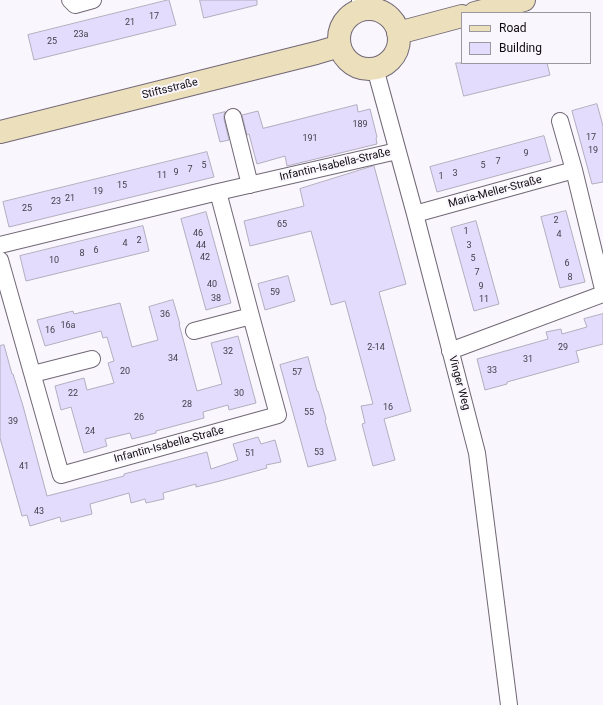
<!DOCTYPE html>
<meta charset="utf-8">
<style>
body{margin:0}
#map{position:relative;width:603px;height:705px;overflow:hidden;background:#faf6fd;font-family:Roboto,sans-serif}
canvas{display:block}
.legend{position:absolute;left:461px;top:12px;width:130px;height:52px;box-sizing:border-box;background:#faf6fd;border:1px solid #9c989f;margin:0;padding:5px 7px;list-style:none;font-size:12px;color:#0f0c11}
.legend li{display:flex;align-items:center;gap:8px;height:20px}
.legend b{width:20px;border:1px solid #9c989f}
</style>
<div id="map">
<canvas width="603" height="705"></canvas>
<ul class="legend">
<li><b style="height:5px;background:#ecdfbc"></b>Road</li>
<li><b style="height:11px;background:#e3dcfc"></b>Building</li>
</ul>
</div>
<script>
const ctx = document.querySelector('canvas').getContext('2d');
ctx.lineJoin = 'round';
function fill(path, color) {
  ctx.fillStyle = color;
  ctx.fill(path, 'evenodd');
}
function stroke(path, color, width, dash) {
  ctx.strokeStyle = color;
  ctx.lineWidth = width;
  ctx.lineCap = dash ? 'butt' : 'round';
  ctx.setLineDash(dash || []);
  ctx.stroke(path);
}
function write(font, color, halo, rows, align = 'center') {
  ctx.font = font + ' Roboto,sans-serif';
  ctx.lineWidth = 4;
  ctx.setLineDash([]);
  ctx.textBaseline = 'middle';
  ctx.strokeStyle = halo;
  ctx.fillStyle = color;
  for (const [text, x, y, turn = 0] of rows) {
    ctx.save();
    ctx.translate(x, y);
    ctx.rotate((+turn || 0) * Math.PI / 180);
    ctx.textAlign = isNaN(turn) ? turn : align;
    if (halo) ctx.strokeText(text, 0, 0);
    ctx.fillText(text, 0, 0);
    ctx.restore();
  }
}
const building = new Path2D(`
 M169,0L176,25L34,60L28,35Z
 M200,0H257V5L204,18Z
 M456,63H547L550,75L464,96Z
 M597,104L603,126V182L592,184L572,111Z
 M357,105L358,112L370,109L377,137L376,138L377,144L287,166L285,156L257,164L249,134L247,135L242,115L258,111L263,128Z
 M225,112L224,115V119L229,140L220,142L213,115Z
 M544,136L551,161L437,192L430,167Z
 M207,152L214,177L9,227L3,202Z
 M374,166L406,284L379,292L411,411L384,419L395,460L373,466L362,424L365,423L361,406L373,404L345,301L331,305L311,231L250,246L244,221L304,206L300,189Z
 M566,211L585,282L560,288L541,217Z
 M206,212L231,303L206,310L181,219Z
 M476,221L499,304L474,311L451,228Z
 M143,226L149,251L26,281L20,256Z
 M288,276L295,301L265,310L258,284Z
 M173,300L180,324H179L197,391L222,384L211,343L238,336L256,403L229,410L228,405L203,412L204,418L156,431V433L132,439L130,433L105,439L107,446L84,453L71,407L61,410L55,386L84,378L87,390L114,383L108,363L114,361L107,337L103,338L101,331L45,346L37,320L73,311L74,314L120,303L132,347L158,340L149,307Z
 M603,314V344L576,351L579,362L507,382V384L485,390L477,359L548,339L546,332L561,329L562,334L587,327L584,319Z
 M4,345L12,374H13L23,406L47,496L124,476V474L207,452L211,469L238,460L233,444L258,437L261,444L275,440L281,462L266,465L267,468L220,481L196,487V484L163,493L164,499L146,503L145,499L131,503L129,493L90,504L92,514L61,522L60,517L30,526L27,515L22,516L0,438V346Z
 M308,357L317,391H318L326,419L325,420L336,460L308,467L280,365Z`);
fill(building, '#e3dcfc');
stroke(building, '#b2aebf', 1);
const street = new Path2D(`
 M70,0L75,5L93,0
 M360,0L362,10
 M375,68L415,214L477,453L509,705
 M233,117L250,185
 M574,170L603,289
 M218,192L397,151
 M415,214L574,170L560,121
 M0,245L218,192L251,316L278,415L61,475L0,260
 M194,331L251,316
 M450,351L603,294
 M33,374L92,359`);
const secondary = new Path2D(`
 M339 39a30 30 0 1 1 60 0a30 30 0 1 1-60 0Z
 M475,13L524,0
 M398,33L462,16
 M0,132L316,53L340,46`);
stroke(street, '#716876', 18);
stroke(secondary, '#716876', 24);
stroke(street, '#fff', 16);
stroke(secondary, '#ecdfbc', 22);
write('9px', '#44404c', null, [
 ["17",154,17],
 ["21",130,23],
 ["23a",81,35],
 ["25",52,42],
 ["189",360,125],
 ["17",591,138],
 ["191",310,139],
 ["19",593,151],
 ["9",526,154],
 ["7",498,162],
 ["5",204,166],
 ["5",483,166],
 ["7",190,170],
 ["9",176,173],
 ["3",455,174],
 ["11",162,176],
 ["1",441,177],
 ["15",122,186],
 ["19",98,192],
 ["21",70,199],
 ["23",56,202],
 ["25",27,209],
 ["2",556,221],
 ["65",282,225],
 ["1",466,232],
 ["46",198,234],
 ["4",559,235],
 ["2",139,241],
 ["4",125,244],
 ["44",201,246],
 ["3",469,246],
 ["6",96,251],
 ["8",82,254],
 ["42",205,258],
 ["5",473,259],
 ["10",54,261],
 ["6",567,264],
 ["7",477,273],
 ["8",570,278],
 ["40",212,285],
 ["9",481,287],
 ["59",275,293],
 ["38",216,299],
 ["11",484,300],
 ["36",165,315],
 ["16a",68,326],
 ["16",50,331],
 ["2-14",376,348],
 ["29",563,348],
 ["32",228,352],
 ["34",173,359],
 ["31",528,360],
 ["33",492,371],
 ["20",125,372],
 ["57",297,373],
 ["22",73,394],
 ["30",239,394],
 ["28",187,405],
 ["16",388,408],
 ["55",309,413],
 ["26",139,418],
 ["39",13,422],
 ["24",90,432],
 ["53",319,453],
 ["51",250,454],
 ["41",24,467],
 ["43",39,512]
]);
write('11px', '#0f0c11', '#faf6fd', [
 ["Stiftsstraße",170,89,-14],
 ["Infantin-Isabella-Straße",335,165,-13],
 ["Maria-Meller-Straße",495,192,-15],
 ["Vinger Weg",459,383,75],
 ["Infantin-Isabella-Straße",169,445,-15]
]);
</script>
